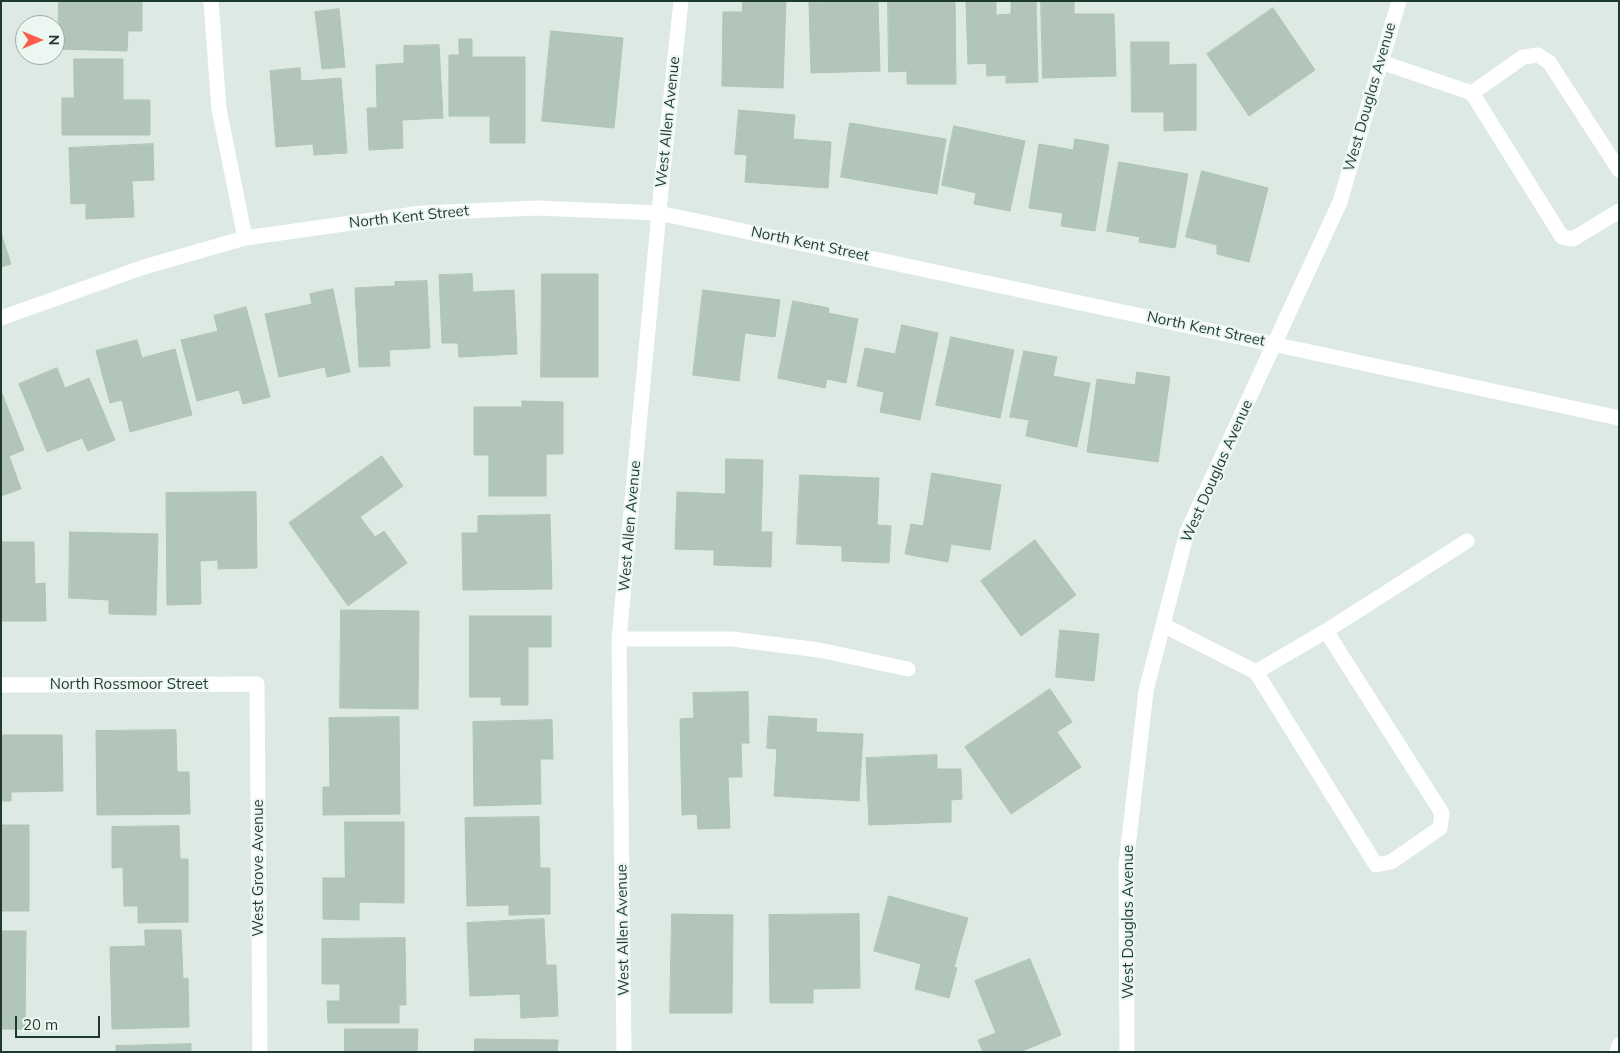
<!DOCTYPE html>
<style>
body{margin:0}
#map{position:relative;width:1620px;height:1053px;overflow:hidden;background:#ddeae3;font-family:Mulish,sans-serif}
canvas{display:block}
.frame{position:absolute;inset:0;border:2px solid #1e3a2f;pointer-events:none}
.north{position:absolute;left:15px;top:15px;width:50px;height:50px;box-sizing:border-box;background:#edf7f1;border:1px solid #9aaba3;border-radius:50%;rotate:90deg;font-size:14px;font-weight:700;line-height:20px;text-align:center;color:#1e3a2f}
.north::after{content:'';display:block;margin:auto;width:18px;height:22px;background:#fb5e4a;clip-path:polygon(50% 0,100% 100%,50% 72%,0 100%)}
.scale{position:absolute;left:15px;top:1016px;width:85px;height:22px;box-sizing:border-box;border:2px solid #1e3a2f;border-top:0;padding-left:6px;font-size:15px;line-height:18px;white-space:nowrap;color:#1e3a2f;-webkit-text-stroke:4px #edf7f1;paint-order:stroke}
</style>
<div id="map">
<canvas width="1620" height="1053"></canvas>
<div class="frame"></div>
<div class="north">N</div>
<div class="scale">20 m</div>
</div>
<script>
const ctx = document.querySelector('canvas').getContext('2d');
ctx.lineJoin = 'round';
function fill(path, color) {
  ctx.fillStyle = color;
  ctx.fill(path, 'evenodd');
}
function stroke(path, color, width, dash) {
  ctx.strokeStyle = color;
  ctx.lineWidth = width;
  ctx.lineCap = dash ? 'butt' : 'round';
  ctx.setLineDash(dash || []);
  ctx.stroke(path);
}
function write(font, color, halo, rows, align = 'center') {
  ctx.font = font + ' Mulish,sans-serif';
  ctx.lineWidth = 4.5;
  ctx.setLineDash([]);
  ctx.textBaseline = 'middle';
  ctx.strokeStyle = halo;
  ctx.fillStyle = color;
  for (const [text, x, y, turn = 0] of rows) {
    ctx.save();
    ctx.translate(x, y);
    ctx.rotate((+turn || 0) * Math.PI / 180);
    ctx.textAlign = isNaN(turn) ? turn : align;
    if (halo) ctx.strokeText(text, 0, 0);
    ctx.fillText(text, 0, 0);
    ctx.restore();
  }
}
const building = new Path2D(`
 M59,1H142V31H128L127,51L58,49Z
 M743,1H786L783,88L722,86L723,12H742Z
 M846,1H878L880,71L811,73L809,3Z
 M888,1H955L956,84H907V71L889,72Z
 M996,1V15L1011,14V2L1036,1L1038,82L1006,83V75L987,76L986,63L968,64L966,2Z
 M1041,1H1074V14H1114L1116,76L1043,78Z
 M1273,8L1315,70L1249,116L1207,54Z
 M339,9L345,67L322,69L315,12Z
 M551,31L623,38L614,128L542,121Z
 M459,39H472V57H525V143H490V116H449V55H459Z
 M1131,42H1169V65L1196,64V130L1164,131V112H1132Z
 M439,45L443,118L402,120L403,148L369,150L367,108H377L376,65L404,63V46Z
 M74,59H123V100H150V135H62V98H74Z
 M300,68L301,81L341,78L347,153L314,155L313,144L276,147L270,71Z
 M739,110L795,115L793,139L831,142L828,188L745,182L747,155L735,154Z
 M850,123L946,139L937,194L841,177Z
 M954,126L1025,141L1010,211L974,204L976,193L942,185Z
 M1075,139L1109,145L1095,231L1061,226L1063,213L1029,208L1039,144L1073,150Z
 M153,144L154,180L132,181L134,217L86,219V203L71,204L69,148Z
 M1119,162L1188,174L1175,248L1139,242L1140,237L1107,231Z
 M1202,171L1268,188L1249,262L1217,254V245L1186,237Z
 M1,233L11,264L1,267Z
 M472,274L473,292L514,290L517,354L459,357L458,343H442L439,275Z
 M542,274H598V377H541Z
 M427,281L430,348L389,350L390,366L359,367L355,288L395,286V282Z
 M333,289L350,372L327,377L325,367L279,377L265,314L312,304L310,294Z
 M703,290L780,300L775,337L745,333L739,381L693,375Z
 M793,301L829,308L828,313L858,319L846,383L827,379L825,388L778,378Z
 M246,307L270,397L243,404L239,390L197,401L181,340L218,331L214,316Z
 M902,325L938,333L920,420L880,412L884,392L857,386L865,348L895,354Z
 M951,337L1014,350L1000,418L936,405Z
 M137,340L142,358L175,349L192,415L130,432L122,400L110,403L96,351Z
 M1024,351L1057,357L1053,376L1090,383L1077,447L1026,436L1029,420L1010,417Z
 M57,368L65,388L89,378L115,440L88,451L82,438L47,452L19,384Z
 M1137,372L1170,377L1158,462L1087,452L1097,379L1135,385Z
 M1,391L24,450L9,456L21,489L1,496Z
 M522,401L563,402V454H546V496H489V455H474V407H522Z
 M382,456L403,486L360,517L375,537L384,531L407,563L348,606L289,523Z
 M726,459L763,460L761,532H772L771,567L714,565V550L675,549L677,492L725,494Z
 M932,473L1001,485L990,550L951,544L948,562L905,554L911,524L923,526Z
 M800,475L879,478L877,525L891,526L889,563L842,561V546L797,544Z
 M256,492L257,568L218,569V560L200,561L201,604L167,605L166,493Z
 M550,515L552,589L463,590L462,533H478V516Z
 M70,532L158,534L156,615L109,614V600L69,598Z
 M1035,540L1076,595L1021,636L981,581Z
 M1,542H34L35,584L45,583L46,621H1Z
 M341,610L419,611L418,709L340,708Z
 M470,616H551V647H528V705H501V697H470Z
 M1060,630L1099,634L1094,681L1056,677Z
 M1050,689L1072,722L1057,732L1081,767L1011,814L965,747Z
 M748,692L749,743H741L742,777H728L730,828L698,829L697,814L682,815L680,719L694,718L693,693Z
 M769,716L817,719L816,732L863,734L859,801L774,796L777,749L767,748Z
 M399,717L400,814L323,815V787H330L329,718Z
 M552,720L553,759H540L541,804L474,806L473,722Z
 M176,730L177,772H189L190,814L97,815L96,731Z
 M1,735H62L63,791L11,792V801H1Z
 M937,755V769H961L962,799L951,800V822L869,825L866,758Z
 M539,817L540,868H550V914L509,915V905L467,906L465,818Z
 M345,822H404V903L359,902V920L323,919V878H345Z
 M1,825H29V911H1Z
 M179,826L180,859H188V922L138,923V906H124L123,867L112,868V827Z
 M889,896L968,918L954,967L957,968L949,998L915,989L921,964L874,951Z
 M672,914L733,915L732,1013H670Z
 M859,914L860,988L813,989V1003H770L769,915Z
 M544,919L546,965H556L558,1016L521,1018L520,994L470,996L467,923Z
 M145,930H181L183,979L188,978L189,1027L112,1029L110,947L145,946Z
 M1,931H26L25,1029H1Z
 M405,938L406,1005H399V1023H328L327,1001H340V984H322V939Z
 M1030,959L1061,1035L1020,1052H983L978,1040L996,1033L975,981Z
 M345,1029H418L417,1052H345Z
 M475,1039L558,1040L557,1052H475Z
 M191,1044V1052H116V1046Z`);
fill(building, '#b2c5bb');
stroke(building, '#afc4b9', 1);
stroke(new Path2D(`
 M1381,62L1472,93L1562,237L1573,239L1619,211
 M1472,93L1523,57L1538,55L1549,62L1619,170
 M1163,625L1256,672L1376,865L1391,862L1440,828L1442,813L1326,631L1256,672
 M1326,631L1467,541`), '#fff', 15);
stroke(new Path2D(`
 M211,1L219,109L245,238
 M1,318L144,267L245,238L422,213L537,208L659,213L1619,418
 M619,639H732L819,650L908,669
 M1,685L257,684L260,1052
 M624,1052L619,639L662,180L681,1
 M1127,1052L1126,865L1146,691L1187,532L1340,202L1399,1`), '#fff', 15);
stroke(new Path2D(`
 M1617,1052L1619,1045`), '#fff', 15);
write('15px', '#1e3a2f', '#edf7f1', [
 ["West Douglas Avenue",1370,97,-74],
 ["West Allen Avenue",668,122,-84],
 ["North Kent Street",409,217,-6],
 ["North Kent Street",810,244,12],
 ["North Kent Street",1206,329,12],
 ["West Douglas Avenue",1217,471,-66],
 ["West Allen Avenue",630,526,-85],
 ["North Rossmoor Street",129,684],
 ["West Grove Avenue",258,868,-90],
 ["West Douglas Avenue",1128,922,-90],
 ["West Allen Avenue",623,930,-91]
]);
</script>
